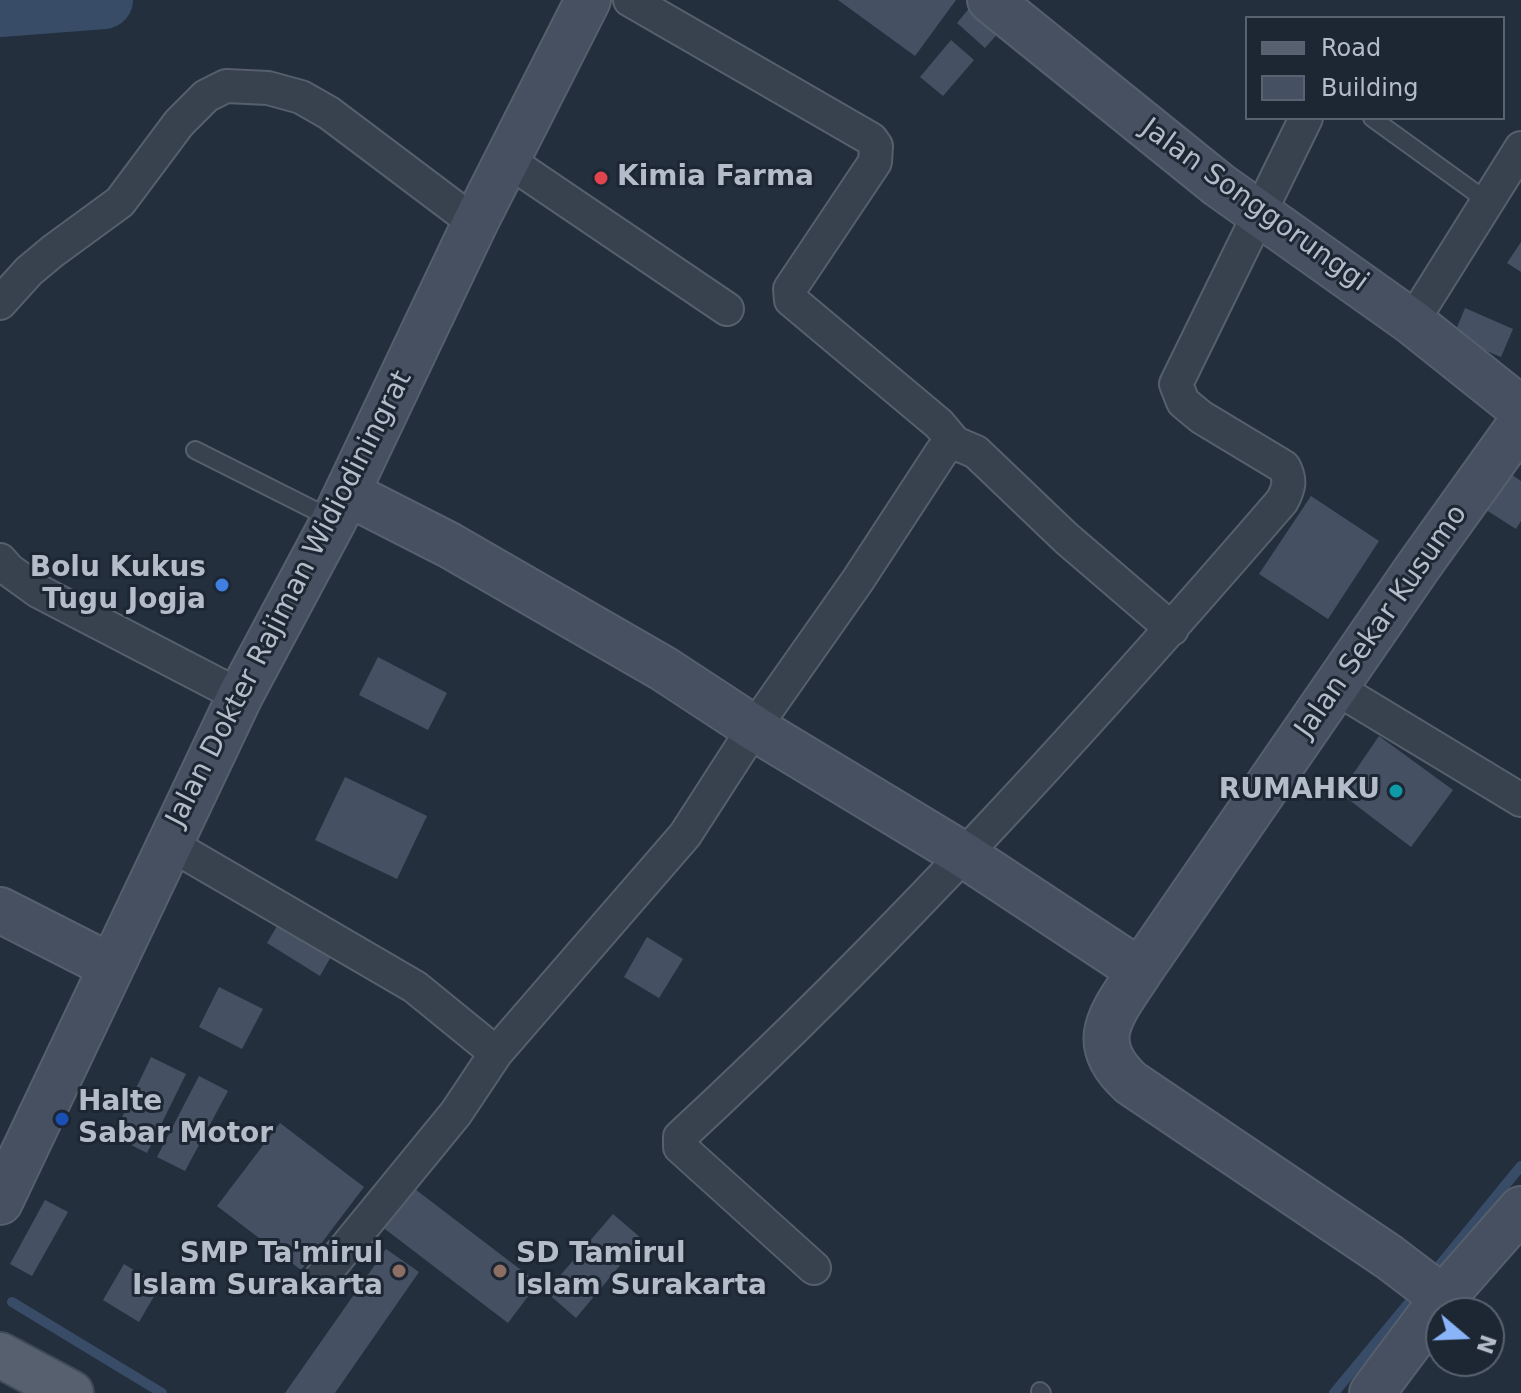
<!DOCTYPE html>
<style>
body{margin:0}
#map{position:relative;width:1521px;height:1393px;overflow:hidden;background:#242f3e;font-family:"DejaVu Sans",sans-serif}
canvas{display:block}
.legend{position:absolute;left:1245px;top:16px;width:260px;height:104px;box-sizing:border-box;background:#1d2633;border:2px solid #59626f;margin:0;padding:10px 14px;list-style:none;font-size:24px;color:#b4bcc9}
.legend li{display:flex;align-items:center;gap:16px;height:40px}
.legend b{width:40px;border:2px solid #59626f}
.north{position:absolute;left:1425px;top:1297px;width:80px;height:80px;box-sizing:border-box;background:#1d2633;border:2px solid #59626f;border-radius:50%;rotate:109deg;font-size:22px;font-weight:700;line-height:32px;text-align:center;color:#b4bcc9}
.north::after{content:'';display:block;margin:auto;width:28px;height:36px;background:#8ab4f8;clip-path:polygon(50% 0,100% 100%,50% 72%,0 100%)}
</style>
<div id="map">
<canvas width="1521" height="1393"></canvas>
<ul class="legend">
<li><b style="height:10px;background:#56606e"></b>Road</li>
<li><b style="height:22px;background:#455162"></b>Building</li>
</ul>
<div class="north">N</div>
</div>
<script>
const ctx = document.querySelector('canvas').getContext('2d');
ctx.lineJoin = 'round';
function stroke(path, color, width, dash) {
  ctx.strokeStyle = color;
  ctx.lineWidth = width;
  ctx.lineCap = dash ? 'butt' : 'round';
  ctx.setLineDash(dash || []);
  ctx.stroke(path);
}
function fill(path, color) {
  ctx.fillStyle = color;
  ctx.fill(path, 'evenodd');
}
function write(font, color, halo, rows, align = 'center') {
  ctx.font = font + ' "DejaVu Sans",sans-serif';
  ctx.lineWidth = 6;
  ctx.setLineDash([]);
  ctx.textBaseline = 'middle';
  ctx.strokeStyle = halo;
  ctx.fillStyle = color;
  for (const [text, x, y, turn = 0] of rows) {
    ctx.save();
    ctx.translate(x, y);
    ctx.rotate((+turn || 0) * Math.PI / 180);
    ctx.textAlign = isNaN(turn) ? turn : align;
    if (halo) ctx.strokeText(text, 0, 0);
    ctx.fillText(text, 0, 0);
    ctx.restore();
  }
}
stroke(new Path2D(`
 M1430,1277L1521,1166
 M12,1302L162,1393
 M1334,1393L1417,1293`), '#394c67', 10);
stroke(new Path2D(`
 M0,8L104,0`), '#394c67', 58);
fill(new Path2D(`
 M838,0H956L915,56Z
 M971,6L1000,31L985,48L957,23Z
 M951,40L974,60L943,96L920,77Z
 M1521,242V272L1507,263Z
 M1465,308L1513,329L1501,357L1453,337Z
 M1496,464L1521,481V521L1516,529L1472,501Z
 M1311,496L1379,541L1328,619L1259,574Z
 M378,657L447,693L428,730L359,695Z
 M1379,736L1453,790L1411,847L1340,793Z
 M345,777L427,816L397,879L315,840Z
 M280,921L333,953L320,976L267,943Z
 M647,937L683,959L659,998L624,977Z
 M219,987L263,1009L242,1049L199,1027Z
 M151,1057L186,1074L147,1153L113,1136Z
 M199,1076L228,1091L185,1171L157,1157Z
 M280,1123L364,1187L301,1270L217,1206Z
 M411,1186L538,1283L508,1323L381,1226Z
 M45,1200L68,1212L32,1276L10,1264Z
 M613,1214L642,1239L576,1318L546,1292Z
 M386,1249L419,1272L335,1393H285Z
 M124,1264L160,1286L139,1322L103,1300Z`), '#455162');
const lane = new Path2D(`
 M1372,118L1487,201
 M195,450L332,519
 M1040,1391L1042,1393`);
const street = new Path2D(`
 M630,0L871,139L876,146L875,162L790,289L791,300L939,424L955,443L976,452L1066,538L1172,629
 M507,160L727,309
 M0,303L29,271L53,251L120,202L179,123L206,96L226,86L268,88L301,97L329,113L475,223
 M1412,322L1521,148
 M0,560L9,570L38,591L240,696
 M1336,688L1521,800
 M168,843L415,987L496,1053
 M814,1268L680,1147V1137C894,939 1091,722 1282,501C1289,488 1291,480 1284,467L1201,417L1183,402L1176,384L1306,118
 M321,1278L456,1113L496,1053L685,835L754,728L858,580L941,453L947,446L955,443`);
const secondary = new Path2D(`
 M990,0L1219,185L1412,322L1521,409
 M347,493L449,545L664,669L754,728L964,855L1140,971
 M0,910L110,966
 M0,1202L240,696L334,520L475,223L588,0
 M1443,1298L1389,1257L1131,1083C1085,1041 1113,1013 1140,971L1418,567L1521,423
 M1372,1393L1443,1298L1521,1209`);
const primary = new Path2D(`
 M0,1355L71,1393`);
stroke(lane, '#565f6c', 20);
stroke(street, '#565f6c', 36);
stroke(secondary, '#565f6c', 48);
stroke(primary, '#414a57', 48);
stroke(lane, '#38414e', 16);
stroke(street, '#38414e', 32);
stroke(secondary, '#465061', 44);
stroke(primary, '#56606e', 44);
for (const [x, y, r, color] of [
 [601,178,8,"#e0444e"],
 [222,585,8,"#3f7fe0"],
 [1396,791,8,"#0f9aa8"],
 [62,1119,8,"#1a4fb4"],
 [399,1271,8,"#8d6e63"],
 [500,1271,8,"#8d6e63"]
]) {
  const dot = new Path2D();
  dot.arc(x, y, r, 0, 2 * Math.PI);
  ctx.fillStyle = color;
  ctx.fill(dot);
  stroke(dot, '#1d2633', 3);
}
write('bold 28px', '#b4bcc9', '#1d2633', [
 ["Kimia Farma",617,178],
 ["Bolu Kukus",206,569,"right"],
 ["Tugu Jogja",206,601,"right"],
 ["RUMAHKU",1380,791,"right"],
 ["Halte",78,1103],
 ["Sabar Motor",78,1135],
 ["SMP Ta'mirul",383,1255,"right"],
 ["Islam Surakarta",383,1287,"right"],
 ["SD Tamirul",516,1255],
 ["Islam Surakarta",516,1287]
], 'left');
write('28px', '#b4bcc9', '#1d2633', [
 ["Jalan Songgorunggi",1254,206,36],
 ["Jalan Dokter Rajiman Widiodiningrat",290,599,-63],
 ["Jalan Sekar Kusumo",1382,622,-55]
]);
</script>
